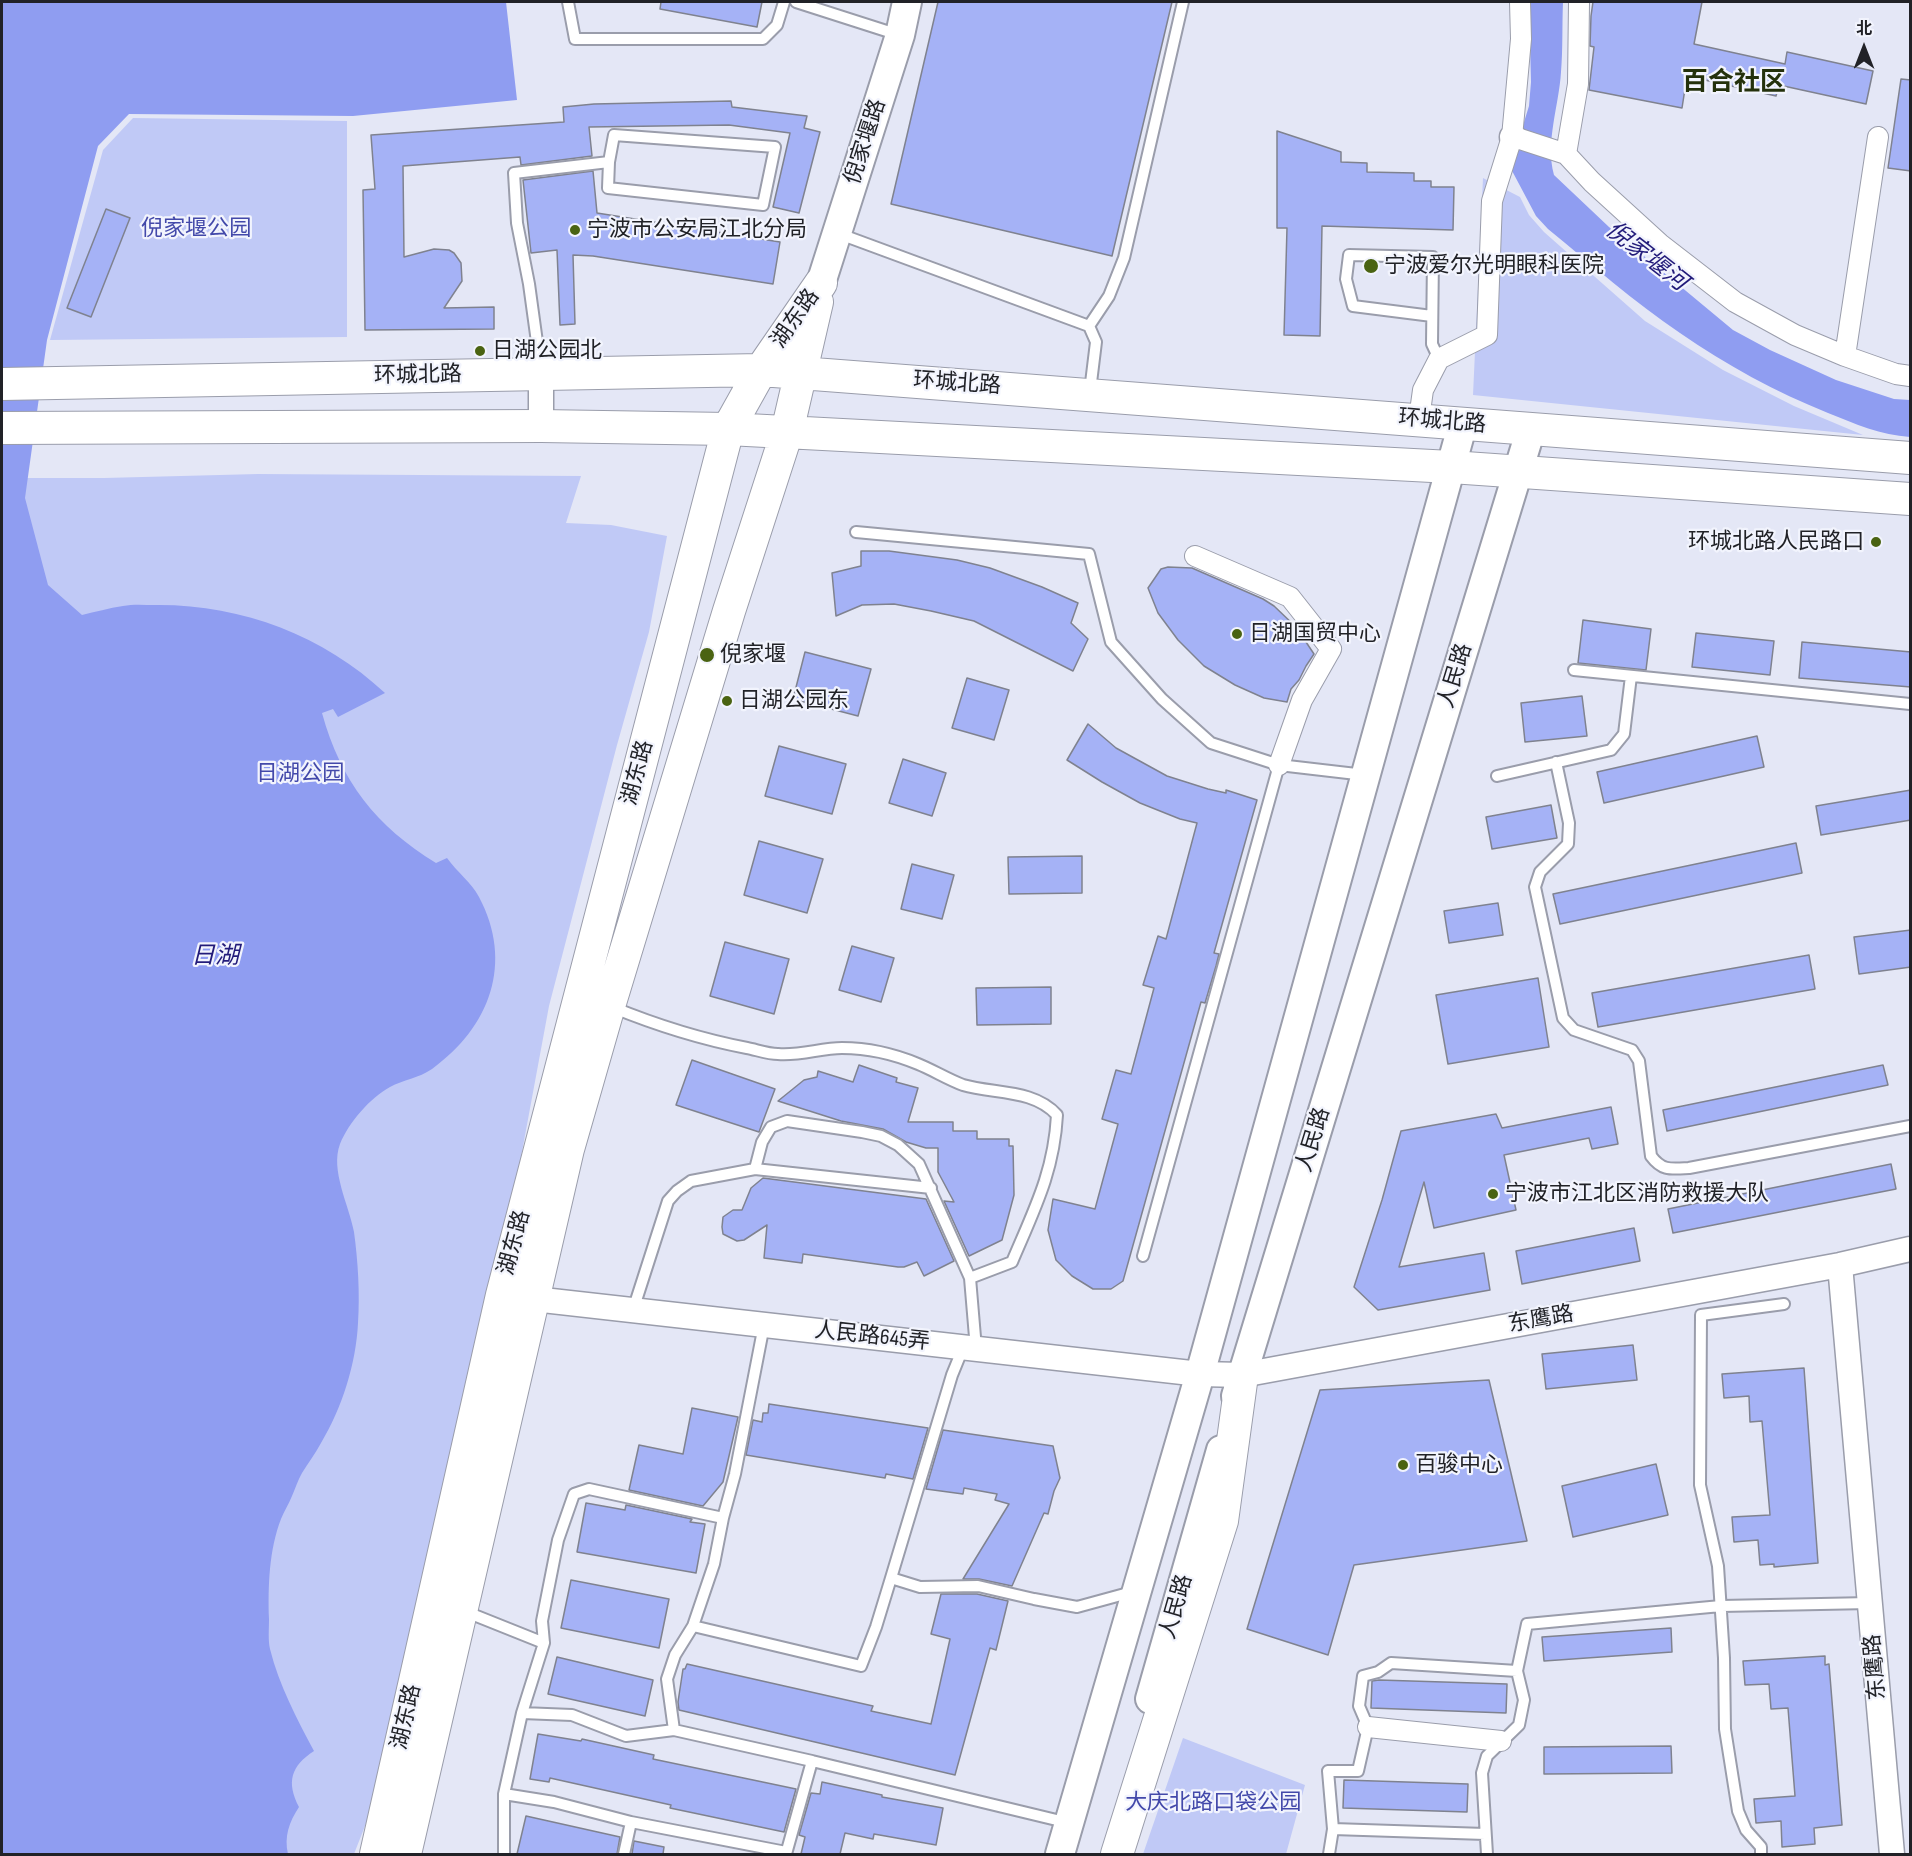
<!DOCTYPE html>
<meta charset="utf-8">
<style>
body{margin:0}
#map{position:relative;width:1912px;height:1856px;overflow:hidden;background:#e4e7f6;font-family:"Sofia Sans Condensed","Noto Sans SC",sans-serif}
canvas{display:block}
.frame{position:absolute;inset:0;border:3px solid #212227;pointer-events:none}
.north{position:absolute;left:1834px;top:18px;width:60px;height:60px;-webkit-text-stroke:4px #f2f4fd;paint-order:stroke;rotate:0deg;font-size:16px;font-weight:700;line-height:24px;text-align:center;color:#212227}
.north::after{content:'';display:block;margin:auto;width:21px;height:27px;background:#212227;clip-path:polygon(50% 0,100% 100%,50% 72%,0 100%)}
</style>
<div id="map">
<canvas width="1912" height="1856"></canvas>
<div class="frame"></div>
<div class="north">北</div>
</div>
<script>
const ctx = document.querySelector('canvas').getContext('2d');
ctx.lineJoin = 'round';
function fill(path, color) {
  ctx.fillStyle = color;
  ctx.fill(path, 'evenodd');
}
function stroke(path, color, width, dash) {
  ctx.strokeStyle = color;
  ctx.lineWidth = width;
  ctx.lineCap = dash ? 'butt' : 'round';
  ctx.setLineDash(dash || []);
  ctx.stroke(path);
}
function write(font, color, halo, rows, align = 'center') {
  ctx.font = font + ' "Sofia Sans Condensed","Noto Sans SC",sans-serif';
  ctx.lineWidth = 4.5;
  ctx.setLineDash([]);
  ctx.textBaseline = 'middle';
  ctx.strokeStyle = halo;
  ctx.fillStyle = color;
  for (const [text, x, y, turn = 0] of rows) {
    ctx.save();
    ctx.translate(x, y);
    ctx.rotate((+turn || 0) * Math.PI / 180);
    ctx.textAlign = isNaN(turn) ? turn : align;
    if (halo) ctx.strokeText(text, 0, 0);
    ctx.fillText(text, 0, 0);
    ctx.restore();
  }
}
fill(new Path2D(`
 M133,118L347,121V337L50,340L103,150Z
 M1483,178L1520,197L1529,215L1544,232L1645,321L1723,370L1794,406L1863,435L1473,395Z
 M258,474L581,476L566,523L611,525L667,536L649,632L617,745L549,1006L516,1184L381,1785L354,1854H2V478H104Z
 M1183,1738L1305,1785L1286,1854H1143Z`), '#c0c9f6');
fill(new Path2D(`
 M2,2H506L517,100L353,116L129,114L98,146L47,340L25,498L48,585L82,615C95,612 109,608 123,606C133,604 144,605 155,605C240,604 323,635 385,693L338,717L333,709L322,713C341,782 376,826 436,863L447,858C457,872 471,882 479,897C514,963 490,1027 432,1069C419,1078 403,1080 390,1087C370,1098 349,1122 340,1144C330,1170 349,1205 354,1232C358,1261 360,1294 358,1323C356,1364 342,1408 321,1443C315,1454 308,1463 302,1473C298,1480 295,1489 292,1496C289,1504 284,1511 281,1519C269,1550 268,1586 269,1619C269,1629 268,1640 270,1649C279,1685 297,1719 314,1751C291,1766 286,1782 299,1807C289,1822 284,1837 288,1854H2Z
 M1529,2H1563C1562,25 1563,49 1561,72C1559,106 1545,142 1554,175L1609,227L1733,330L1770,350L1836,380L1894,399L1910,400V437C1881,435 1855,424 1828,413C1776,392 1726,365 1680,333C1634,302 1591,264 1548,229L1536,216L1510,167L1529,106L1531,82Z`), '#8f9df1');
const building = new Path2D(`
 M661,2H762L757,27L660,9Z
 M938,2H1172L1112,256L891,204Z
 M1593,2H1702L1694,44L1785,64L1787,52L1873,71L1866,104L1779,85L1776,96L1687,76L1682,108L1589,90L1594,47L1590,46L1591,16Z
 M1901,79L1911,80V171L1888,168Z
 M731,101L732,107L807,116L804,128L820,132L799,213L773,207L790,133L729,125L589,127L592,156L521,165L520,157L403,166L404,257L434,249L449,250L454,253L461,263L462,281L444,308L494,307V329L365,330L363,190L375,189L371,135L564,122L563,107L594,104Z
 M1277,131L1341,152V162L1367,163V172L1414,173V181H1431V187H1454L1453,230L1322,226L1320,336L1284,335L1287,228H1277Z
 M593,171L597,213L780,242L773,284L593,256L573,255L575,324L560,325L557,250L531,253L523,180Z
 M106,209L130,218L91,317L67,308Z
 M861,551H889L957,560L990,568L1042,587L1078,603L1071,623L1088,639L1073,671L974,621L931,611L894,604L862,605L836,616L832,573L861,566Z
 M1168,567L1192,568L1263,599L1274,606L1296,627L1314,654L1306,666L1299,680L1291,689L1287,702L1264,698L1235,685L1204,666L1178,640L1158,613L1148,588L1161,569Z
 M1583,620L1651,629L1646,670L1578,663Z
 M1696,633L1774,641L1770,675L1692,667Z
 M1802,642L1911,652V687L1799,678Z
 M805,652L871,669L858,716L793,699Z
 M967,678L1009,690L994,740L952,728Z
 M1582,696L1587,736L1525,742L1521,703Z
 M1088,724L1116,748L1167,776L1208,789L1226,793V790L1257,800L1214,953L1219,954L1216,966L1205,1003L1201,1002L1123,1281L1111,1289H1093L1072,1276L1056,1260L1048,1230L1053,1199L1095,1209L1118,1124L1102,1119L1116,1070L1131,1074L1154,988L1143,985L1158,936L1166,939L1197,823L1180,819L1140,803L1102,782L1067,760Z
 M1757,736L1764,767L1604,803L1597,772Z
 M779,746L846,764L832,814L765,796Z
 M903,759L946,773L932,816L889,803Z
 M1911,790V820L1821,835L1816,806Z
 M1551,805L1557,838L1492,849L1486,817Z
 M759,841L823,859L807,913L744,895Z
 M1796,843L1802,873L1560,924L1553,894Z
 M1082,856V893L1009,894L1008,857Z
 M912,864L954,875L942,919L901,909Z
 M1498,903L1503,935L1449,943L1444,911Z
 M1911,930V967L1859,974L1854,937Z
 M725,942L789,959L774,1014L710,996Z
 M852,946L894,958L881,1002L839,990Z
 M1809,955L1815,989L1598,1027L1592,993Z
 M1538,978L1549,1047L1448,1064L1436,995Z
 M1051,987V1024L977,1025L976,988Z
 M692,1060L775,1089L759,1132L676,1105Z
 M859,1065L897,1078L896,1082L918,1088L908,1122H953V1131H977V1139H1009V1146H1013L1014,1195L1002,1240L969,1256L944,1201L954,1202L938,1172V1148H926L906,1142L883,1129L841,1121L778,1101L804,1080L817,1077L818,1071L853,1082Z
 M1883,1065L1888,1085L1667,1131L1663,1110Z
 M1611,1107L1618,1144L1592,1149L1589,1138L1504,1155L1516,1210L1434,1228L1424,1182L1399,1267L1484,1253L1490,1290L1378,1310L1354,1287L1382,1200L1401,1131L1496,1114L1502,1128Z
 M1891,1164L1896,1189L1673,1233L1668,1209Z
 M763,1178L926,1199L954,1261L924,1276L917,1262L904,1267H898L803,1254L802,1263L764,1258L767,1225L744,1240L737,1241L723,1234L722,1227L723,1217L733,1210H742L751,1188Z
 M1634,1228L1640,1261L1522,1284L1516,1251Z
 M1633,1345L1637,1380L1546,1389L1542,1354Z
 M1804,1368L1818,1563L1774,1567V1564L1760,1565L1758,1540L1734,1542L1732,1517L1770,1515L1762,1421L1750,1422L1749,1396L1724,1398L1722,1374Z
 M1489,1380L1527,1541L1354,1565L1328,1655L1247,1629L1320,1390Z
 M769,1404L928,1428L913,1479L886,1474L885,1478L746,1455L753,1420L762,1422L763,1413H768Z
 M692,1408L738,1417L723,1482L703,1506L629,1490L639,1445L683,1454Z
 M943,1430L1053,1446L1060,1478L1054,1491L1048,1514L1044,1513L1012,1586L979,1579H963L1009,1504L995,1500L997,1494L964,1488L963,1494L926,1489Z
 M1656,1464L1668,1515L1573,1537L1562,1486Z
 M586,1503L625,1510L626,1505L692,1519L690,1522L705,1524L696,1573L577,1552Z
 M571,1580L669,1599L659,1648L561,1628Z
 M941,1594H977L1008,1601L996,1650L990,1648L955,1775L679,1710L678,1702L683,1669H685L687,1664L873,1706L871,1711L931,1724L950,1639L931,1634Z
 M1671,1628L1672,1652L1544,1661L1542,1637Z
 M1825,1656V1665L1829,1664L1842,1825L1814,1828L1815,1844L1782,1847L1781,1821L1756,1823L1754,1799L1795,1796L1788,1708L1771,1709L1769,1684L1745,1685L1743,1661Z
 M557,1657L653,1680L645,1716L548,1694Z
 M1379,1680L1507,1684L1506,1713L1371,1708L1372,1681Z
 M538,1734L581,1741L582,1739L654,1755L653,1759L796,1789L784,1832L670,1808L671,1805L550,1778L549,1782L530,1779Z
 M1671,1746L1672,1773L1544,1774V1747Z
 M1344,1780L1468,1784L1467,1812L1343,1808Z
 M822,1782L882,1795V1797L943,1808L936,1845L874,1834L873,1839L845,1833L840,1854H801L805,1837L799,1835L811,1793L820,1794Z
 M526,1816L620,1837L617,1854H517Z
 M634,1841L664,1847L663,1854H632Z`);
fill(building, '#a5b2f6');
stroke(building, '#7f828f', 1.5);
const service = new Path2D(`
 M568,2L575,39H763L777,25L784,2
 M796,2L899,35
 M614,135L775,147L763,205L608,188L609,162Z
 M837,233L1089,326L1096,342L1090,391
 M1432,316L1353,306L1346,279L1349,255L1433,257L1432,344L1439,359
 M1089,326L1109,296L1124,258L1183,2
 M541,371L529,284L517,223L514,173L609,162
 M856,532L1089,554L1111,642L1162,699L1211,743L1279,765L1365,775
 M1574,670L1910,704
 M1556,762L1569,823L1568,844L1540,872L1535,887L1563,1018L1574,1030L1632,1050L1639,1061L1651,1156C1662,1171 1671,1169 1689,1168L1910,1126
 M1497,776L1611,750L1624,734L1631,676
 M612,1007C656,1025 700,1039 747,1048C757,1050 768,1054 778,1054C800,1056 821,1048 842,1048C867,1048 894,1054 918,1064C933,1070 947,1079 963,1085C994,1094 1034,1089 1057,1115C1054,1172 1034,1210 1012,1262L970,1278L976,1349
 M931,1188L755,1169L762,1142L771,1127L787,1121L862,1132L881,1136L898,1145L919,1164L970,1278
 M1143,1256L1279,765
 M633,1310L668,1201L677,1191L691,1181L755,1169
 M764,1325L735,1474L723,1518L714,1564L693,1626L675,1655L667,1679L674,1730L812,1761
 M891,1578L952,1375L963,1348
 M464,1611L544,1643L522,1713L504,1794
 M693,1626L861,1666L876,1627L891,1578L920,1587L978,1586L1034,1599L1077,1607L1132,1592
 M544,1643L542,1621L558,1540L574,1494L589,1489L723,1518
 M522,1713L572,1715L626,1736L674,1730
 M1333,1829L1485,1834
 M504,1854V1794L554,1802L631,1822L786,1852
 M624,1854L631,1822
 M786,1854L812,1761L1069,1823
 M1329,1854L1333,1829L1328,1771H1358L1368,1727L1359,1706L1363,1676L1378,1672L1391,1663L1517,1671
 M1487,1854L1482,1773L1487,1756L1519,1725L1524,1700L1517,1671L1527,1624L1721,1606L1870,1603
 M1761,1854V1847L1746,1830L1738,1811L1725,1729L1724,1658L1718,1566L1700,1485L1701,1315L1784,1304`);
const minor = new Path2D(`
 M1514,137L1566,154L1592,182L1660,244L1735,302L1795,335L1845,356L1896,374L1910,376
 M1566,154L1578,84L1579,2
 M1845,356L1878,137
 M1419,419L1423,390L1439,359L1487,335L1492,201L1512,137L1521,39L1520,2
 M1195,556L1290,597L1331,649L1302,700L1279,765
 M1368,1727L1501,1741`);
const tertiary = new Path2D(`
 M1512,137H1514
 M541,426V374
 M1840,1265L1892,1854
 M516,1297L1200,1374L1242,1375L1840,1265L1910,1249`);
const secondary = new Path2D(`
 M821,283L900,35L907,2
 M1236,1396L1531,429
 M1150,1699L1221,1450
 M1060,1854L1200,1374L1463,423`);
const primary = new Path2D(`
 M2,384L761,370L1910,458
 M2,428L541,426L728,429L1451,467L1910,499
 M376,1854L502,1295L728,429L761,370L821,283
 M405,1854L568,1149L609,1006L729,611L787,432L817,302
 M1117,1854L1222,1521L1242,1375`);
stroke(service, '#9a9dab', 14);
stroke(minor, '#9a9dab', 22);
stroke(tertiary, '#9a9dab', 27);
stroke(secondary, '#9a9dab', 32);
stroke(primary, '#9a9dab', 34);
stroke(service, '#fff', 10);
stroke(minor, '#fff', 20);
stroke(tertiary, '#fff', 24);
stroke(secondary, '#fff', 28);
stroke(primary, '#fff', 32);
for (const [x, y, r, color] of [
 [575,230,6,"#4a6312"],
 [1371,266,8,"#4a6312"],
 [480,351,6,"#4a6312"],
 [1876,542,6,"#4a6312"],
 [1237,634,6,"#4a6312"],
 [707,655,8,"#4a6312"],
 [727,701,6,"#4a6312"],
 [1493,1194,6,"#4a6312"],
 [1403,1465,6,"#4a6312"]
]) {
  const dot = new Path2D();
  dot.arc(x, y, r, 0, 2 * Math.PI);
  ctx.fillStyle = color;
  ctx.fill(dot);
  stroke(dot, '#f2f4fd', 2);
}
write('22px', '#212227', '#f2f4fd', [
 ["倪家堰路",866,142,-72],
 ["湖东路",796,319,-55],
 ["环城北路",418,376,-1],
 ["环城北路",957,384,4],
 ["环城北路",1442,422,5],
 ["人民路",1456,676,-73],
 ["湖东路",638,773,-75],
 ["人民路",1314,1140,-73],
 ["湖东路",515,1243,-75],
 ["东鹰路",1541,1320,-10],
 ["人民路645弄",872,1337,6],
 ["人民路",1177,1607,-74],
 ["东鹰路",1876,1667,-95],
 ["湖东路",407,1717,-77]
]);
write('22px', '#4349aa', '#f2f4fd', [
 ["倪家堰公园",196,229],
 ["日湖公园",300,774],
 ["大庆北路口袋公园",1213,1803]
]);
write('22px', '#212227', '#f2f4fd', [
 ["宁波市公安局江北分局",587,230],
 ["宁波爱尔光明眼科医院",1384,266],
 ["日湖公园北",492,351],
 ["环城北路人民路口",1864,542,"right"],
 ["日湖国贸中心",1249,634],
 ["倪家堰",720,655],
 ["日湖公园东",739,701],
 ["宁波市江北区消防救援大队",1505,1194],
 ["百骏中心",1415,1465]
], 'left');
write('italic 24px', '#221b7a', '#f2f4fd', [
 ["倪家堰河",1646,257,38],
 ["日湖",215,957]
]);
write('bold 26px', '#24310c', '#f2f4fd', [
 ["百合社区",1734,83]
]);
</script>
